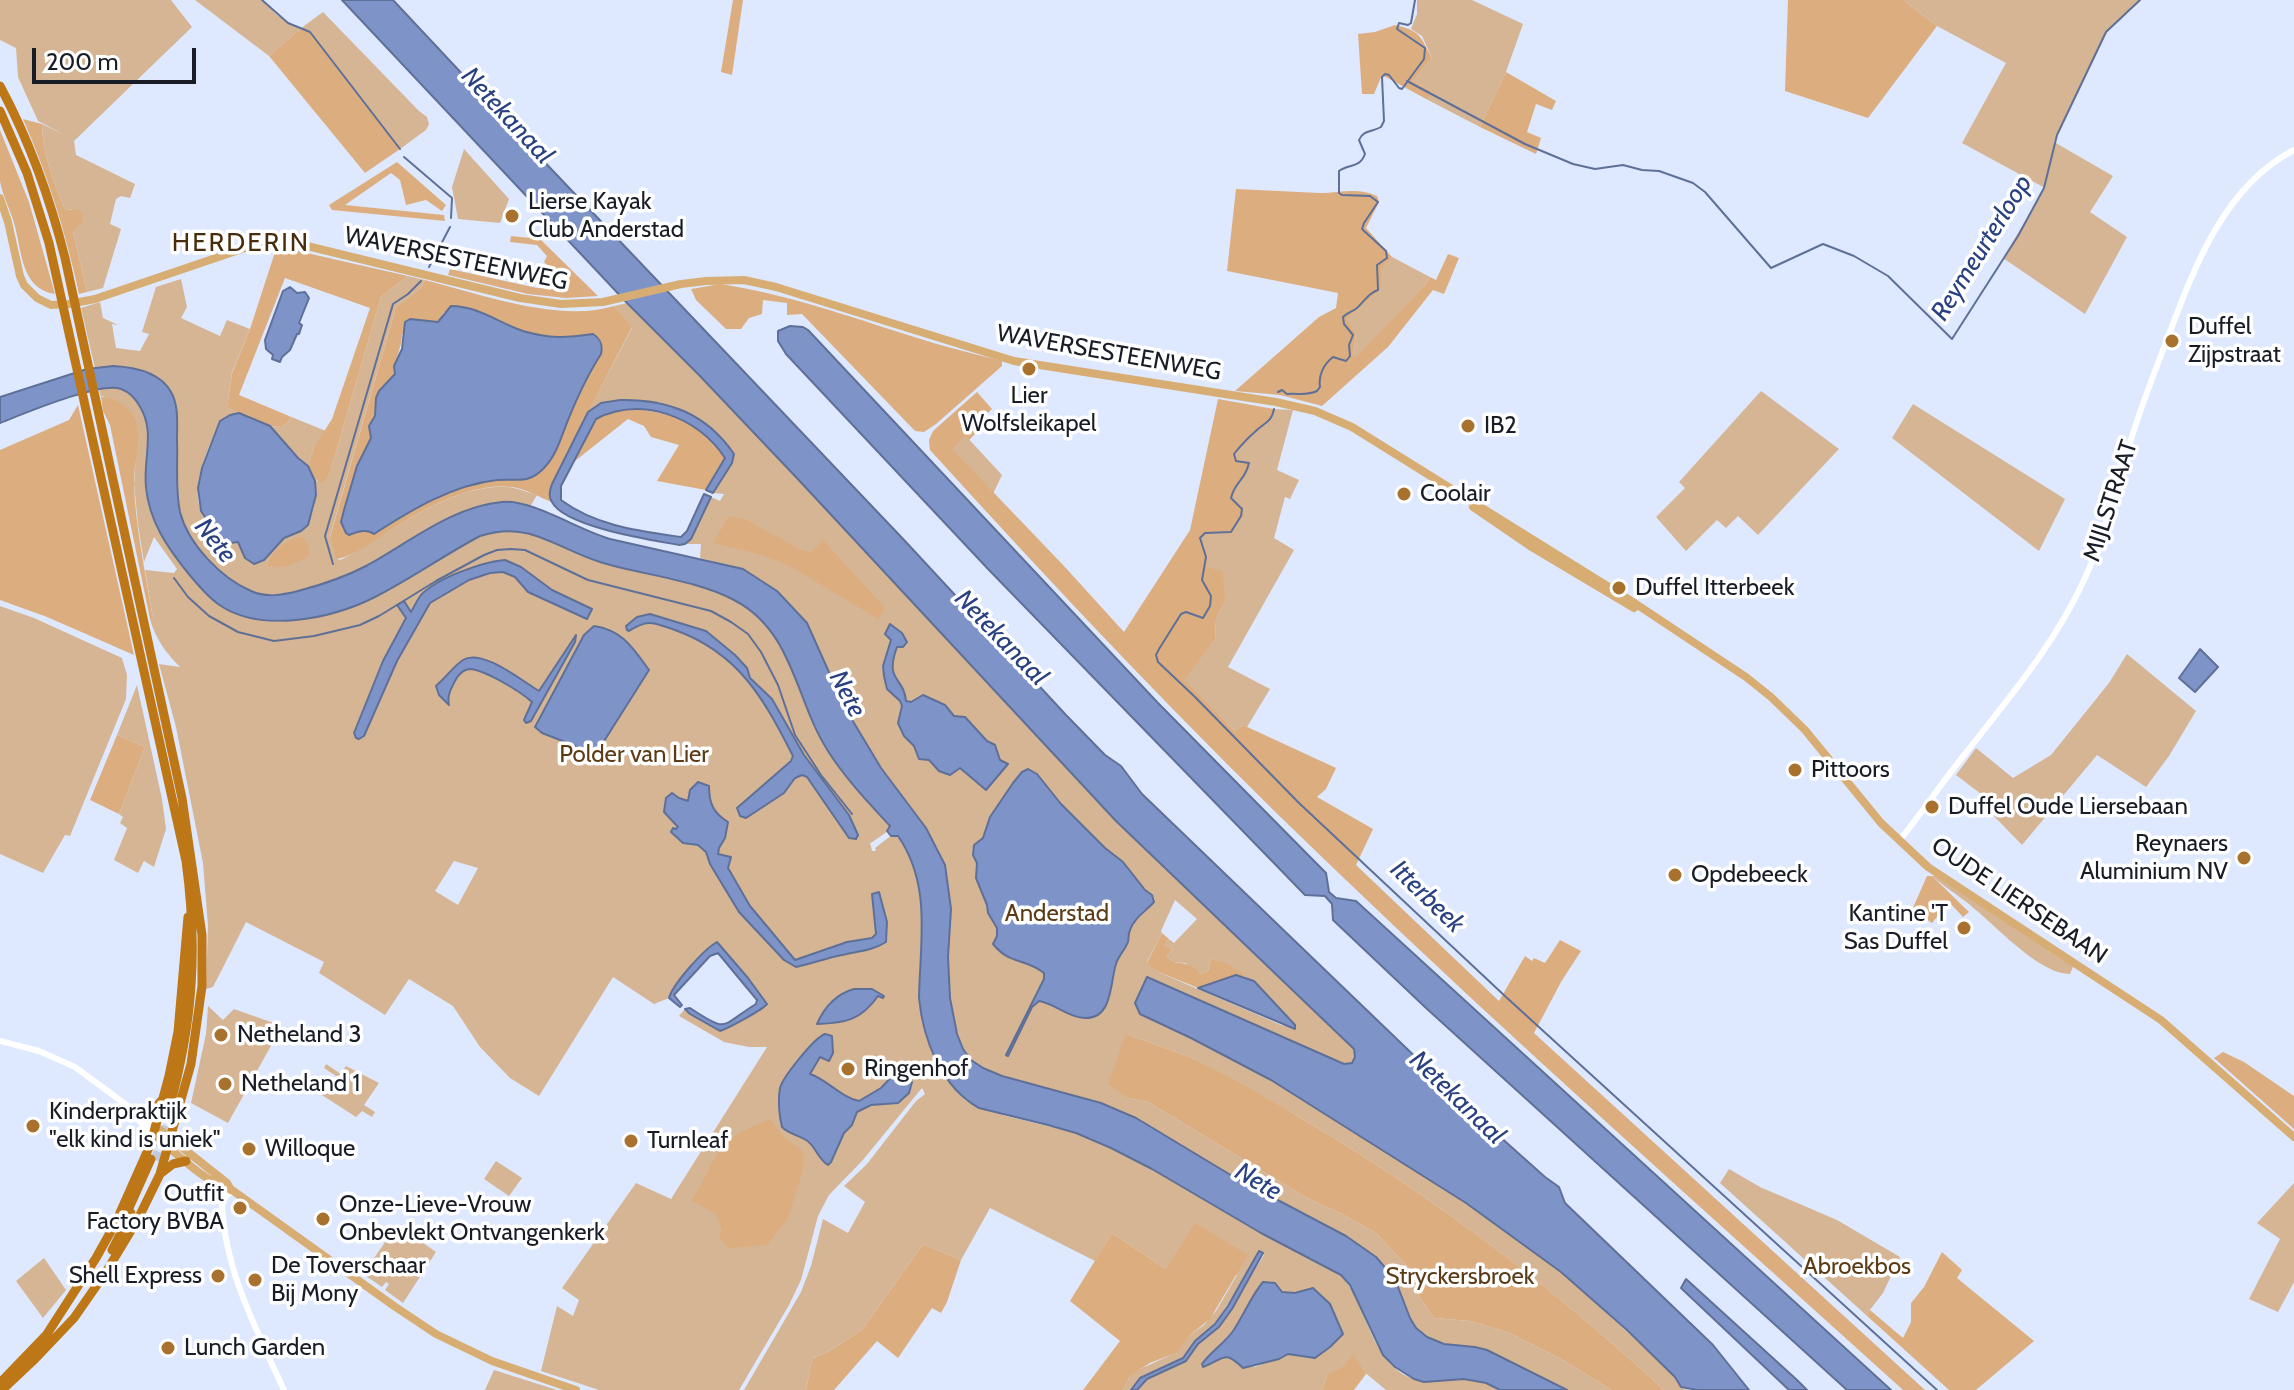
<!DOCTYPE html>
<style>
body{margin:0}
#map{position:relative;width:2294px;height:1390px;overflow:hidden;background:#dee8ff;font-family:Cabin,sans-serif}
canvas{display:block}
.scale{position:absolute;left:32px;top:48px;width:164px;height:36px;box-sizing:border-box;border:4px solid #181c26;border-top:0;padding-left:10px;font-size:24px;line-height:28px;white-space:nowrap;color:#181c26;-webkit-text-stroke:6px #fff;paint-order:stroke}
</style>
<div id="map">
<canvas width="2294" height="1390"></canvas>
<div class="scale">200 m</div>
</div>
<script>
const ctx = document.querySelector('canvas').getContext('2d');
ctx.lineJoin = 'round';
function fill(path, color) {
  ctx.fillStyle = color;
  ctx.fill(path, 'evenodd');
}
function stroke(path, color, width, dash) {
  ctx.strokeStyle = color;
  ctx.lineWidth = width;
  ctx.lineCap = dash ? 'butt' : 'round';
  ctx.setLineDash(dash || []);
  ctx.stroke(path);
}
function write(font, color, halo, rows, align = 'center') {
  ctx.font = font + ' Cabin,sans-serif';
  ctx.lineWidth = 7;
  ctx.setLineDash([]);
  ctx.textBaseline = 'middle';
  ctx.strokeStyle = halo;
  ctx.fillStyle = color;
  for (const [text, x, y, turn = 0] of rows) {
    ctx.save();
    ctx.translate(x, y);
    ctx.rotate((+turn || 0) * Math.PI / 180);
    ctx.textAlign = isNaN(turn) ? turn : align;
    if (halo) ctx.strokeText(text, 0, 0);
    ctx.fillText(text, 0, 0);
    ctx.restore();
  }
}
fill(new Path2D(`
 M0,0H171L192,27L74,141L76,155L135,184L130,198L121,196L116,199L110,224L121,229L103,288L87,292L73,231L72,209H65L63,205C53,179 42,152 42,124L65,135L38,121L18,77L16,48L0,40Z
 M195,0H262L277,15L300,29L323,12L419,111L427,117L429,124L426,130L400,149L310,32L300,29L269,56Z
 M1417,0H1472L1523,24L1506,72L1480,127L1428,100L1432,91L1413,81L1432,58L1422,36L1411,29L1417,14Z
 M1903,0H2141L2107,32L2054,142L2113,176L2090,212L2127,237L2085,314L2003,258L2045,188L1962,143L2006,63L1937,26Z
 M464,149L509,199L500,223L458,219L452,187Z
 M1392,257L1430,277L1425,285L1356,358L1353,355L1356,333L1345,319L1381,289V268Z
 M408,276L425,280L421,288L396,307L330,536L335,558L340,560L350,555C394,529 453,484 507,487C518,488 527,492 537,495L530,507C477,488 414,539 369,564C348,576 325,584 301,590C271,597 253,598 227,578C208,564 187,537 181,514C178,503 177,490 177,478C177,469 180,456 176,448C172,440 163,431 158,424C143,404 128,385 113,366L95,368L81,308L100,302L103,318L118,325L112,324L116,348L140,351L149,334L142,332L156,287L181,279L187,307L181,318L220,336L227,320L250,329L232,372L227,408L239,413L220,421C209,448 190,482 201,512C206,523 215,534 222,544L238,542L243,555L258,563C268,558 273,548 281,541C286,536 292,535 298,532C315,522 317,497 315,479L317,481L331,469L381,297Z
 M627,303L699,375L795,476L1116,821L1354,1049L1355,1057L1352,1063L1344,1064L1147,977L1135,1003L1140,1014L1191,1038L1271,1080L1466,1203L1561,1272L1653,1355L1675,1377L1681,1388L1688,1390H1664C1556,1290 1438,1200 1311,1124C1273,1102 1235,1078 1194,1059C1172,1050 1149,1042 1126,1034L1128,1098L1148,1102L1309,1199L1342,1214L1376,1233L1409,1268L1418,1295L1434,1318L1470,1321L1507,1332L1559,1358L1612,1390H1567L1487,1350L1475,1347L1444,1344L1427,1337L1416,1328L1403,1303L1346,1236L1234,1177L1136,1118L1101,1103L1002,1076L983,1068L971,1060L963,1049L957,1034L950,998L948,957L951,909L945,865L938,849L912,809L881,768L857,730L845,708L807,623L777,591L761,580L743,569L700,558L701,544H685L691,539L711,497L720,501L724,494L713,493L732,463L734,454L722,438L701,420L659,402L588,412L632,328L614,306ZM1175,900L1197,919L1174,943L1169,939L1164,945L1173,949L1167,956L1173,962L1185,963L1200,974L1208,971L1211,958C1247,971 1269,997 1294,1024L1295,1028L1281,1025L1156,971L1147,962L1162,933L1161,931Z
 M110,386C134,391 144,407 149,430L157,529L171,551L209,596L230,611L254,619L281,622L314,617L348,608L374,598L480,536C530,520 555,548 600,562C642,575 697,580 734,600C794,631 795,701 828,751C846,778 868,803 890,826L888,831L871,843L870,842L872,851H876L875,848L892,835H895L901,840L914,865L921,890L923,910L919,986L946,1078L957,1092L966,1101L1006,1116L1076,1133L1111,1148L1152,1169L1261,1233L1341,1275C1370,1308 1370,1370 1421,1381C1435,1384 1450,1378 1464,1379C1477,1380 1489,1384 1500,1390H1386L1363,1371L1349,1362L1339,1370L1328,1373L1322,1390H1137L1147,1379L1186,1361L1198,1344L1219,1327L1264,1255L1258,1251L1244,1279L1215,1324L1195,1341L1183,1358L1140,1378L1131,1390H1123L1130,1376L1136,1371L1177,1352L1190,1335L1204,1325L1216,1311L1237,1275L1166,1269L1112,1233L1095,1261L990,1208L961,1260L923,1244L862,1330L829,1351L812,1359L806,1390H744L801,1292L811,1266L823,1219L848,1233L865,1202L844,1186L867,1164L916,1101L925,1094L922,1088L862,1161L829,1195L818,1216L801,1280L789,1305L739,1390H599L541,1371L557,1306L573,1316L579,1300L562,1288L636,1183L671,1199L767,1047H749L724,1042L679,1016L685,1009L691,1014L721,1031L758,1010L766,1002L718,944L675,986L669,998L654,1004L613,977L539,1096L510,1078L480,1047L453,1006L409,979L385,1015L319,973L324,962L246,922L213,987L206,989L208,926L203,863L176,727L159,664L180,667C166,653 155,638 150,619H153L145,570L174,573L177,569L154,537L144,562L138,525L134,483L138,431L103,396L101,397L99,389ZM454,861L478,868L458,905L435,891ZM1260,1284C1271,1287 1283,1294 1293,1293C1300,1292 1306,1289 1313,1288L1330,1304L1343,1334L1303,1357L1288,1354L1255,1367L1224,1356L1208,1365L1207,1357C1232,1337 1244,1313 1260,1284Z
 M1761,391L1839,449L1758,535L1738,516L1726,528L1717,520L1686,551L1656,517L1685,488L1679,482Z
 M1913,404L2065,499L2039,551L1892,438Z
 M1274,409L1293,410L1277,470L1299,480L1290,499L1285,497L1274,538L1294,550L1228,667L1270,689L1247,727L1243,725L1235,731L1183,680L1215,640L1216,619L1225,601L1205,566L1206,557L1200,538L1205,533L1217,532L1241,516L1242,509L1231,498C1236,481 1246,481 1248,463L1236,461L1234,454C1241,445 1250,436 1258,429C1266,422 1272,421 1274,409Z
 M289,416L326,431L314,447L308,466L298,458L270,426L282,427L290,420Z
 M965,435L1002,475L993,494L951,449Z
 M0,606L34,618L122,658L127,675L126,699L70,836L65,835L43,873L0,854Z
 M2127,654L2196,711L2169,756L2146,787L2097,755L2022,845L1988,810L1993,803L1956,775L1976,748L2013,778L2051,755L2109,683Z
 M137,685L162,799L166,829L154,867L144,861L138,873L114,860L127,828L120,823L123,817L119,814L145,747L117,735Z
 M1932,876H1935L2070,964L2073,967L2070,974C2036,974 1989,917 1962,899C1952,891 1942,885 1932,876Z
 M208,1006L223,1020L234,1009L282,1026L228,1123L191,1103L206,1034Z
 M326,1064L341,1074L346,1066L379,1083L364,1105L375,1112L372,1117L362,1111L356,1117L322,1095L336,1076L324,1068Z
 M496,1161L522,1178L509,1196L484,1179Z
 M1729,1169L1760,1187L1837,1220L1900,1257L1883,1293L1866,1315L1720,1183Z
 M2294,1183V1282L2278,1312L2249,1299L2280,1239L2257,1223Z
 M397,1225L436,1252L403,1303L385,1290L389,1284L386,1282L382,1287L363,1274Z
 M44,1258L66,1290L43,1318L16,1281Z
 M494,1370L557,1390H485Z`), '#d6b594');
fill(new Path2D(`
 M733,0H743L732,75L721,72Z
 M1788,0H1903L1937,26L1868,118L1785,91Z
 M1395,25C1421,31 1420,36 1432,58L1413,81L1432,91L1428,100L1382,75L1374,94H1362L1358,34L1375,32Z
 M300,29L310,32L400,149L365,173L269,56Z
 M1506,72L1556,101L1552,110L1536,104L1527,132L1541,138L1536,154L1480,127Z
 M23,119L42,124C42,152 53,179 63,205L65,209L79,210L83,215L82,223L73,231L87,292L79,294C66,233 48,176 23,119Z
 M0,130L29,202L55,294C20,289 22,249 14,223C10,209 2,194 0,181C0,164 0,146 0,130Z
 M397,162L446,205L442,211L426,200L406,205L400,180L391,173L345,205L444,215L445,221L332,210L329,205Z
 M1236,189C1264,190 1292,192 1320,193C1342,193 1356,187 1377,196L1379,202L1366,228L1392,257L1381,269V289L1346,319L1356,333L1353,355L1356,357L1425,285L1430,277L1436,280L1448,254L1459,258L1444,294L1433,290L1388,347L1322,406L1280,395L1235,391L1319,317L1336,308L1338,293L1227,271Z
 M511,236L540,239L598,296L566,298L528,294L448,275L450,269L537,288L563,289L561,281L544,262L547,256L537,245L510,242Z
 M276,249L298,251L408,276L381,297L331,469L325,481L321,482L315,479L308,466L314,447L332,419L370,308L285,278L239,395L289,416L290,420L282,427L270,426L227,408L232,373L250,329Z
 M425,280C480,294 559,323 614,306L632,327L557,473L550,490L551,502C540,497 529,491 517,488C474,479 420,511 386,533C371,543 354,556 337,559L335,558L330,537L396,307L421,288ZM444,312H481L522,331L554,338L573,337L601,354C588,373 577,398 568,420C561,436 557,456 543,469C527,484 516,478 497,480C451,485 412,510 374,534L370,531H355L341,522L357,466L371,438L369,426L375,416L376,398L379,391L395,374C394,360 402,348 402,334L426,321L438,322Z
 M720,284C786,294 848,316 911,336C941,346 972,353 1002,361V366L936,424L924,432L915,431L802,314L787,315V303L763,300L762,314L749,318L741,329H726L696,300L691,289Z
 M977,392L992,409L976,424L980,429L969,440L965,436L952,449L1064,566L1124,632L1190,530L1218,399L1274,409C1272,421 1266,422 1258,429C1250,436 1241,445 1234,454L1236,461L1249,463C1245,481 1235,481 1231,498L1242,509L1241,516L1231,532L1205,533L1201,538L1206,557L1205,566L1223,572L1225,601L1216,619L1215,640L1184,680L1235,731L1243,725L1336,768L1326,789L1317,797L1373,829L1356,865L1499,1001L1525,956L1532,961L1534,958L1545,963L1560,940L1581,951L1561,982L1534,1033L1925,1390H1903C1710,1215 1514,1042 1326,861C1189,730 1058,591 930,450L929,440L933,431Z
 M101,397C114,397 130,406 135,419C143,438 134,463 134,482C135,526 146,575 153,619H150L110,425L103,411Z
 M78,405L134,655L47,617L0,600V450L69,420Z
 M634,408C678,416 698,420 725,458L706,490L657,481L679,445L651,437L644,426L628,419L575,461L596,419L622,409Z
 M729,516L745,519L801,550L811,552L823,540L885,608L878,619L790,566L758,554L713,543Z
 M297,537L303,538L309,546V555C300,563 280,570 268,566C270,551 284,543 297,537Z
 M117,735L145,747L119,814L90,800Z
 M1927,876H1932L1969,912L1963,917L1949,902L1932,923L1917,913L1912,922L1908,919Z
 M1162,933L1169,939L1164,945L1173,949L1167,956L1173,962C1184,963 1194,965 1200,974L1208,971L1211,958L1230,965L1247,977L1236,975L1198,988L1156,971L1147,963Z
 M1126,1034C1149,1042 1172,1050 1194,1059C1235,1077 1273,1102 1311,1124C1438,1200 1556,1290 1664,1390H1612L1559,1358L1507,1332L1470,1321L1434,1318L1418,1295L1409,1268L1376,1233L1342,1214L1309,1199L1148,1102L1128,1098L1108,1084Z
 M2223,1052L2244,1062L2294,1096V1129L2214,1058Z
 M770,1119L785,1138L803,1151V1170L788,1218L767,1245L730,1248L719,1239L722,1230L716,1214L691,1200C704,1184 709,1164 721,1149C733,1133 752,1127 770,1119Z
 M1195,1223L1248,1255L1210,1319L1190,1335L1178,1352L1150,1363L1130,1376L1123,1390H1083L1120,1341L1070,1301L1112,1233L1166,1269Z
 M923,1244L961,1260L947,1302L941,1313L932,1308L898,1358L877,1341L834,1390H806L812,1359L829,1351L862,1330Z
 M1942,1252L1962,1270L1957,1278L2034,1341L1976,1390H1949L1866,1315L1870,1310L1903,1338L1911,1322V1303L1924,1287Z
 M1353,1354L1366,1374L1354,1390H1322L1328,1373C1341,1369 1347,1365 1353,1354Z`), '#dcae7f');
const water = new Path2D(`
 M342,0H393L554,172L905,541L1066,715L1105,755L1121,766L1142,794L1480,1119L1545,1177L1559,1187L1565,1203L1713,1345L1749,1390H1697L1681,1387L1675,1377L1627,1330L1561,1272L1466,1203L1271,1080L1191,1038L1140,1014L1135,1003L1147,977L1344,1064L1352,1063L1355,1057L1354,1049L1116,821L795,476L699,375L627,303Z
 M290,287L297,293L305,292L309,298L299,323L302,325L299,334H297L290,350L282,357L280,362L272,359L273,355L266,349L265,340L283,291Z
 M451,306C478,306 499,323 523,331C550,339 566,338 593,334C601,339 603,345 601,354C588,374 577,398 568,420C561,437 557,455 543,469C527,485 517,478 497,480C452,485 411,510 374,534C366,528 357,532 349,535L346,533L341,522L344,510L357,466L371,438L369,426L375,416L376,398L379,391L395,374L394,366L402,349L405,322L410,319L438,322Z
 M790,326L803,327L808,330L1158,703L1320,867L1326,873L1329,892L1336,898L1356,901L1891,1390H1847L1426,1008L1333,920L1332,904L1325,896L1305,895L989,570L786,354L778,341V331Z
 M113,366C134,367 160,372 171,392C179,406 177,424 177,440C178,463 175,489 180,512C188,544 221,578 251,591C266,598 282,595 298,591C321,585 345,577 366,566C407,544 453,506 502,502C532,499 578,530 610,539L743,569L777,591L807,623L845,708L881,768L926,828L945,865L951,909L948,957L950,998L957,1034L963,1049L971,1060L983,1068L1002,1076L1101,1103L1136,1118L1234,1177L1346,1236L1376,1257L1388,1271L1398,1287L1410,1318L1416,1328L1427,1337L1444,1344L1475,1347L1487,1350L1567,1390H1500L1486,1383L1464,1379L1424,1382L1414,1379L1395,1367L1383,1355L1350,1285L1341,1275L1261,1233L1152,1169L1111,1148L1076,1133L1048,1125L979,1108C941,1087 923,1039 919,998C920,942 932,885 898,836H891L887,831L890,826C868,802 845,778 828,751C795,700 794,631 734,600C697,580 642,575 600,562C555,548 530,520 480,536C444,555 411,579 375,597C331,619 260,634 218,604C206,595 197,584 188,573C167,547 149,521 146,487C143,458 156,431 139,405C135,398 129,392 121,389C101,381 23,414 0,423V397L87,369Z
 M620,400C667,399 706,413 734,454L732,463L713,493L706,490L725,458C698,416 641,396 596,419L561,486V500C596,526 639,531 681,537L687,531L704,494L711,497L691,539L685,544L679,545C652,540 565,527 552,502C548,496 550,490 552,484L588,412L601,403Z
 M239,413L270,426L298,458L308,466L315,481L316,495L308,525L301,531L284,538L264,560L254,564L245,558L238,542L222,544L201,511L198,488L202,468L220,421L230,415Z
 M505,560L521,567L552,590L592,609L587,619L528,592L515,577L503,572L490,573L469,580L430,603L397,661L364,736L359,739L356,738L354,733L383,661L406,618L397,605L404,601L411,612C414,607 417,600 421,595C437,578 482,562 505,560Z
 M650,614L706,631L735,655L747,668L750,678L772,699L804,755L849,815L858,835L856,839L849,838L807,777L802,775L795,778L784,793L746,818L740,816L737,808L791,761L793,756C764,699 739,653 675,630C654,623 649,618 629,631L627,630L626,626L637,617Z
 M890,624L902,633L907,642L903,647H897C884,682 904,676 906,701L911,702L923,695L945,705L954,716L965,717L987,741L995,745L1000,760L1008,764L986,790L960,768L950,775L939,771L929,760L919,759L914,746L904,736L898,723L902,706L900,701L887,689L884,676L883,666L891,640L885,634Z
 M594,626C622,630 633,648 649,670L594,757L578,747L542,733L535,727L584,635Z
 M576,635L575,642L531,721L526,723L524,720L532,702C521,692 484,669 469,669C462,670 458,675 455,681C451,689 447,695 449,705L439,695L436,686L439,683C447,676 454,666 463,660C482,648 522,681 539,691Z
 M2200,649L2218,667L2195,692L2179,678Z
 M1028,769L1037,774L1061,804L1105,848L1123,862L1145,890L1152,895L1154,902C1146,911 1134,918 1130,930C1128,934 1129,938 1128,942C1125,950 1118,956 1116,964C1110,982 1113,1019 1085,1018C1067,1017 1056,1004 1039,1001L1032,1007L1008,1056L1006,1055L1044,979V973C1024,957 1011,966 993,944L997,936V928L988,913L987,905L976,878L977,863L973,855L974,845L983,838L990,817L1013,783L1022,772Z
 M698,782L709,786C709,803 713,813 728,822L725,838L719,848L718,854L731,857L728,868L750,906L795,960L847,942L872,938L876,934L872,894L879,892L887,922L886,942C872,951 858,951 842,955C826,958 811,964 796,967L784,960L739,912L710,864L706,852L698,845L683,843L671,832L673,828L676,829L678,827L664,812L666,798L672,793L679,798L688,801L690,790Z
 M717,942L748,978L767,1004C762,1010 729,1028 720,1031L690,1014L685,1009L690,1008C729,1034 720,1026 756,1004L757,1000L718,953L710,956L674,995L682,1005L680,1007L669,998C673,984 703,950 717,942Z
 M1236,975L1254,981L1295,1025V1029L1198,988Z
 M854,989H872L884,996L883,998L878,996C861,1020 846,1023 817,1024C824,1008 836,994 854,989Z
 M825,1034L832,1036L833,1053L829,1061L820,1057L810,1074C828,1080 840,1097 859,1101L881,1088L895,1073L906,1075L912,1082L909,1093L898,1103L871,1105L857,1112L852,1125L844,1133L831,1162L828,1165C817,1158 816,1146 806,1140C798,1135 789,1134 782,1127C779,1116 778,1099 780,1088C783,1077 814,1038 825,1034Z
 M1259,1251L1263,1253L1232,1309L1219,1327L1198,1344L1186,1361L1147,1379L1137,1390H1131L1140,1378L1183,1358L1195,1341L1215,1324L1228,1306Z
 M1686,1279L1797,1380L1807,1390H1789L1681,1288Z
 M1263,1282L1275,1283L1282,1292L1295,1293L1313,1288L1330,1304L1343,1334L1330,1347L1315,1358L1288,1354L1279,1359L1243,1368C1223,1349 1225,1359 1203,1367L1202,1364C1210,1352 1224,1344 1233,1331C1244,1315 1251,1296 1263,1282Z`);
fill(water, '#7e94c9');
stroke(water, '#5f7098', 2);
stroke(new Path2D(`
 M262,0L288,23L310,32L400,149
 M1407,81L1525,144L1573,164L1595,169L1623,165L1642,170L1659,171L1693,183L1705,192L1771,268L1823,244L1854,256L1888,276L1952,339L2018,236L2044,188L2057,135L2106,32L2140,0
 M404,157L452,198L451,218
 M429,267L450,227
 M1278,392L1282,390L1287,394C1298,393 1307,396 1317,391L1320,387C1318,375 1324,364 1333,357L1346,361L1350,356L1349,345L1353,335L1344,324L1343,317C1348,312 1355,311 1359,306C1366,299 1369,293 1378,290L1377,265L1387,258L1386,251L1362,229L1364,223L1378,202L1370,196L1342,195L1339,193V171C1349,164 1360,168 1365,154L1359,140C1363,130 1372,132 1381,127L1384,121L1382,77L1385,74L1389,75L1399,88L1402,89L1424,59L1425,48L1397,29L1399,23L1408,25L1411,23L1415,0
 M1274,409C1272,421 1266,422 1258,429C1250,436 1241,445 1234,454L1236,461L1249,463C1245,481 1235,481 1231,498L1242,509L1241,516L1231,532L1205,533L1200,538L1206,557L1202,580L1211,596L1210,606L1203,618L1186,612L1181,614L1159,649L1156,655L1158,662L1194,696L1299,803L1506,997L1937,1390
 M333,564L325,536L393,304L408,294L421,281
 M174,578L188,597L209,616L238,632L274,641L314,636L360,625L379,616L436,581L484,555L497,550L511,549L525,550L588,580L711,611L731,622L748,634L761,652L778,685L795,735L821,775L852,814`), '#5f7098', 2);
stroke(new Path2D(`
 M155,1160L173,1110`), '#c0c9de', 9, [9, 4.5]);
stroke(new Path2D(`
 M1899,841C1922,813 1942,782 1965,754C2009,698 2055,644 2085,578C2104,536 2115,490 2129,446C2140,409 2154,373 2168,337C2194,268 2224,186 2294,150
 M0,1041L39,1051L75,1067L155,1126
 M129,1108L131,1113L153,1134
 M210,1181L222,1205
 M232,1190L224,1199L222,1205C225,1271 257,1331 284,1390`), '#fff', 6);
stroke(new Path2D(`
 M0,198L8,222L20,276L24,285L37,298L51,305L69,304L95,299L245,248L274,243L307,246L520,298L561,304L603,302L681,284L706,281L744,280L776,287L1014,361L1276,402L1315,411L1352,427L1636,604L1746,677L1771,697L1805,730L1881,823L1928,867L2161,1020L2294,1137
 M1473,507L1530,546L1634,608
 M155,1126L227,1183L231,1190
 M153,1134C175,1152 205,1183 232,1190L394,1306L436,1334L492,1361L576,1390`), '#d7ad73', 8);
stroke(new Path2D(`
 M0,86C29,140 50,198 65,258L182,798L202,935V986L191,1064L160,1174L138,1219L106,1272L74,1318L35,1359L2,1390
 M0,111L27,173L49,243L186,861C198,949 193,1023 169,1109
 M140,1113L154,1110L161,1101
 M160,1174L173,1164L186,1161
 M125,1217L151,1159
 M112,1250L131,1213
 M47,1334L96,1258L115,1224L151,1143L169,1076L178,1032L188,917
 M0,1383L48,1333`), '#bd7716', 9);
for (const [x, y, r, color] of [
 [512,216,8,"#a9712e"],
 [2172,341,8,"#a9712e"],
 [1029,369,8,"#a9712e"],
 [1468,426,8,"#a9712e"],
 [1404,494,8,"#a9712e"],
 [1619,588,8,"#a9712e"],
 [1795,770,8,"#a9712e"],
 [1932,807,8,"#a9712e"],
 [2244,858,8,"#a9712e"],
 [1675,875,8,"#a9712e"],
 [1964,928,8,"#a9712e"],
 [221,1035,8,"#a9712e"],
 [848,1069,8,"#a9712e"],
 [225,1084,8,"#a9712e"],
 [33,1126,8,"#a9712e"],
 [631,1141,8,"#a9712e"],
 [249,1149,8,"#a9712e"],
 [240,1208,8,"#a9712e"],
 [323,1219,8,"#a9712e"],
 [218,1276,8,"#a9712e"],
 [255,1280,8,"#a9712e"],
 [168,1348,8,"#a9712e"]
]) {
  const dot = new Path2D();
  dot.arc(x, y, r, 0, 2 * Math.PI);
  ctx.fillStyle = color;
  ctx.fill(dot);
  stroke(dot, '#fff', 3);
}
write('24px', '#181c26', '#fff', [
 ["Lierse Kayak",528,202],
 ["Club Anderstad",528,230],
 ["Duffel",2188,327],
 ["Zijpstraat",2188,355],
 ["Lier",1029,396,"center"],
 ["Wolfsleikapel",1029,424,"center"],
 ["IB2",1484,426],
 ["Coolair",1420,494],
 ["Duffel Itterbeek",1635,588],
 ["Pittoors",1811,770],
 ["Duffel Oude Liersebaan",1948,807],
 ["Reynaers",2228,844,"right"],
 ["Aluminium NV",2228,872,"right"],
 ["Opdebeeck",1691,875],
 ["Kantine 'T",1948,914,"right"],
 ["Sas Duffel",1948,942,"right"],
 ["Netheland 3",237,1035],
 ["Ringenhof",864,1069],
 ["Netheland 1",241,1084],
 ["Kinderpraktijk",49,1112],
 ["\"elk kind is uniek\"",49,1140],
 ["Turnleaf",647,1141],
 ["Willoque",265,1149],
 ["Outfit",224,1194,"right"],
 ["Factory BVBA",224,1222,"right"],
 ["Onze-Lieve-Vrouw",339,1205],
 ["Onbevlekt Ontvangenkerk",339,1233],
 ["De Toverschaar",271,1266],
 ["Bij Mony",271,1294],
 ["Shell Express",202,1276,"right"],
 ["Lunch Garden",184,1348]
], 'left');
write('24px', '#181c26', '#fff', [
 ["WAVERSESTEENWEG",456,259,12],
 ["WAVERSESTEENWEG",1109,353,10],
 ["MIJLSTRAAT",2111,501,-72],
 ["OUDE LIERSEBAAN",2019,901,34]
]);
write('24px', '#5b3c17', '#fff', [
 ["Polder van Lier",634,755],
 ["Anderstad",1057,914],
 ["Abroekbos",1857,1267],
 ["Stryckersbroek",1460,1277]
]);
write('italic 26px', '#294081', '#fff', [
 ["Netekanaal",507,116,47],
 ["Reymeurterloop",1982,248,-58],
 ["Nete",215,541,51],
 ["Netekanaal",1001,638,46],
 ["Nete",847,694,62],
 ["Itterbeek",1427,897,44],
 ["Netekanaal",1457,1098,44],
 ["Nete",1258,1182,30]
]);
ctx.letterSpacing = '2px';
write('26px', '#482d0d', '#fff', [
 ["HERDERIN",241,243]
]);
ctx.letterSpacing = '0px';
</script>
